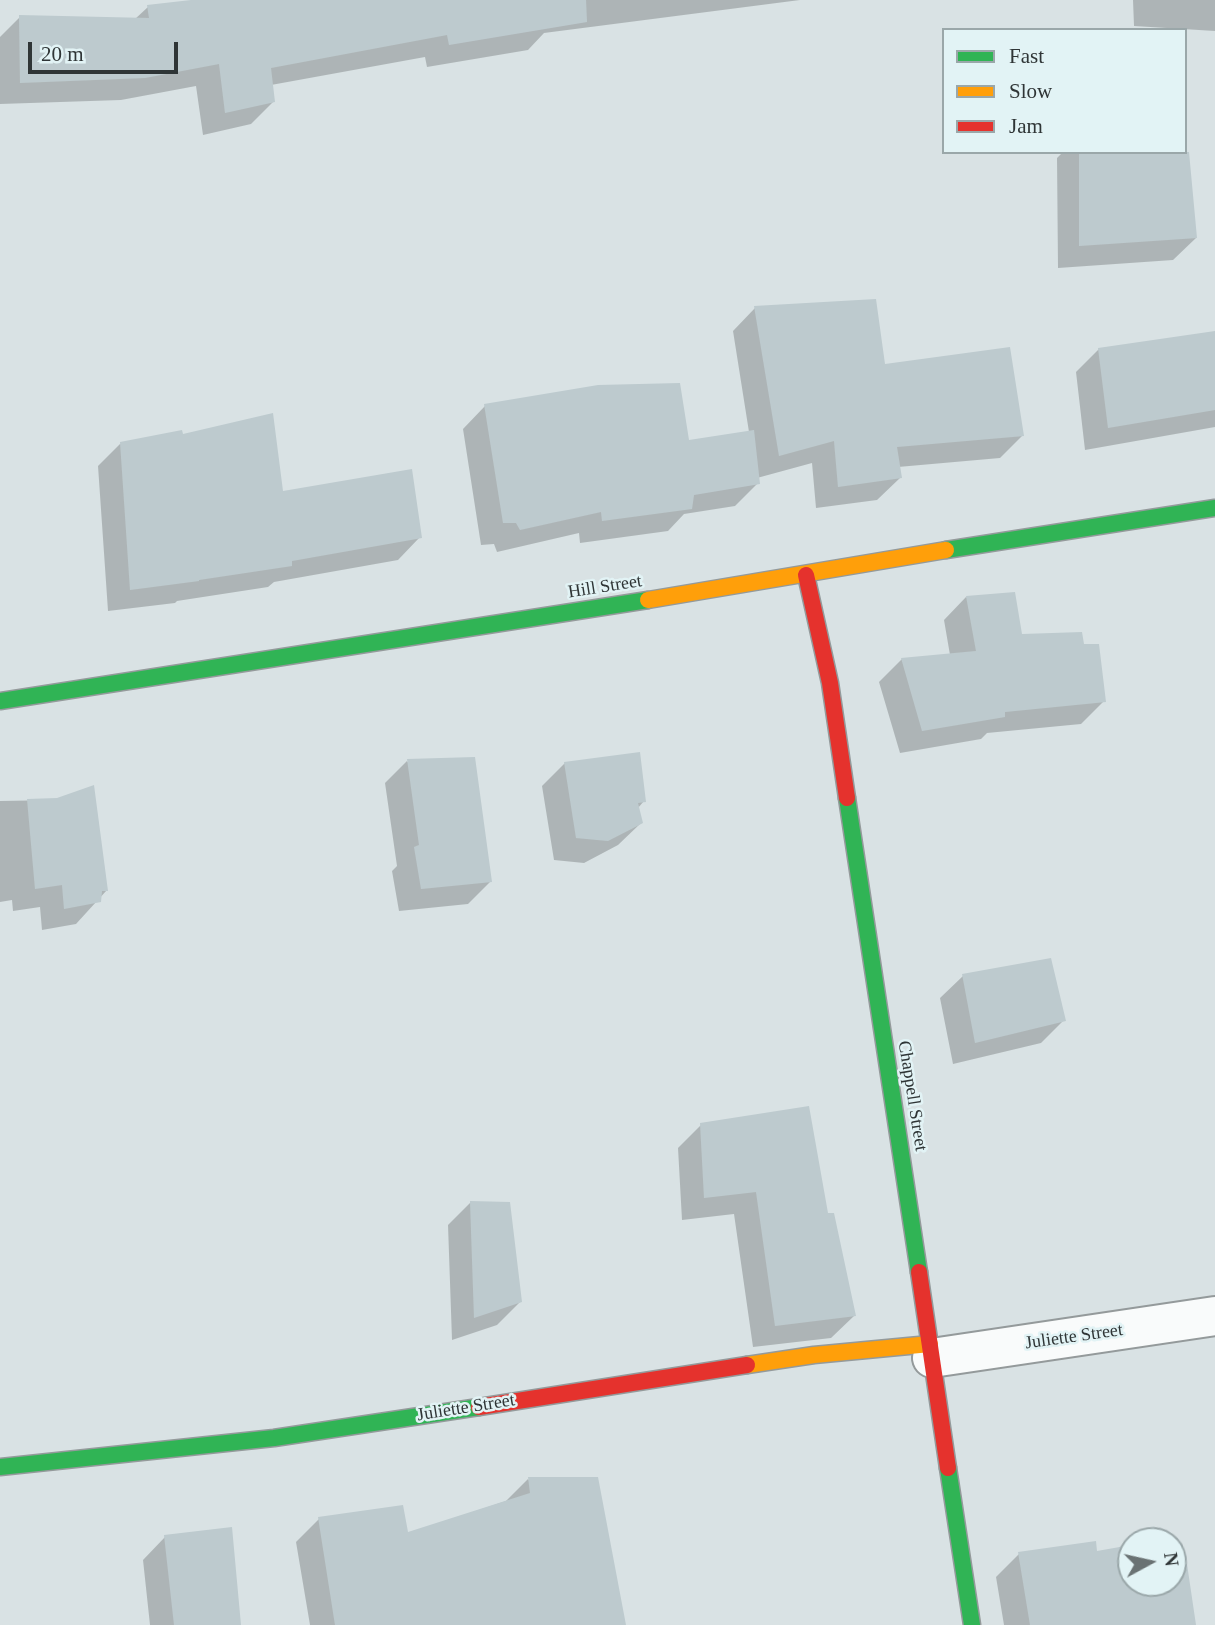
<!DOCTYPE html>
<style>
body{margin:0}
#map{position:relative;width:1215px;height:1625px;overflow:hidden;background:#d9e2e4;font-family:"Times New Roman",serif}
canvas{display:block}
.legend{position:absolute;left:942px;top:28px;width:245px;height:126px;box-sizing:border-box;background:#e2f3f5;border:2px solid #9aa7a9;margin:0;padding:9px 12px;list-style:none;font-size:21px;color:#2f3536}
.legend li{display:flex;align-items:center;gap:14px;height:35px}
.legend b{width:35px;border:2px solid #9aa7a9}
.north{position:absolute;left:1117px;top:1527px;width:70px;height:70px;box-sizing:border-box;background:#e2f3f5;border:2px solid #9aa7a9;border-radius:50%;rotate:82deg;font-size:19px;font-weight:700;line-height:28px;text-align:center;color:#2f3536}
.north::after{content:'';display:block;margin:auto;width:24px;height:32px;background:#6a7273;clip-path:polygon(50% 0,100% 100%,50% 72%,0 100%)}
.scale{position:absolute;left:28px;top:42px;width:150px;height:32px;box-sizing:border-box;border:4px solid #2f3536;border-top:0;padding-left:9px;font-size:21px;line-height:24px;white-space:nowrap;color:#2f3536;-webkit-text-stroke:5px #e2f3f5;paint-order:stroke}
</style>
<div id="map">
<canvas width="1215" height="1625"></canvas>
<ul class="legend">
<li><b style="height:9px;background:#30b455"></b>Fast</li>
<li><b style="height:9px;background:#ff9f0a"></b>Slow</li>
<li><b style="height:9px;background:#e5322d"></b>Jam</li>
</ul>
<div class="north">N</div>
<div class="scale">20 m</div>
</div>
<script>
const ctx = document.querySelector('canvas').getContext('2d');
ctx.lineJoin = 'round';
function fill(path, color) {
  ctx.fillStyle = color;
  ctx.fill(path, 'evenodd');
}
function stroke(path, color, width, dash) {
  ctx.strokeStyle = color;
  ctx.lineWidth = width;
  ctx.lineCap = dash ? 'butt' : 'round';
  ctx.setLineDash(dash || []);
  ctx.stroke(path);
}
function write(font, color, halo, rows, align = 'center') {
  ctx.font = font + ' "Times New Roman",serif';
  ctx.lineWidth = 5;
  ctx.setLineDash([]);
  ctx.textBaseline = 'middle';
  ctx.strokeStyle = halo;
  ctx.fillStyle = color;
  for (const [text, x, y, turn = 0] of rows) {
    ctx.save();
    ctx.translate(x, y);
    ctx.rotate((+turn || 0) * Math.PI / 180);
    ctx.textAlign = isNaN(turn) ? turn : align;
    if (halo) ctx.strokeText(text, 0, 0);
    ctx.fillText(text, 0, 0);
    ctx.restore();
  }
}
fill(new Path2D(`
 M212,0H800L544,33L528,50L427,67L425,57L271,85L274,101L251,124L203,135L196,86L121,100L0,104V37L20,17L135,19L148,7Z
 M1133,0H1215V31L1134,26Z
 M1185,133L1196,238L1173,260L1058,268L1057,158L1063,152H1185Z
 M755,308L884,366L1022,436L1000,458L898,467L900,478L877,500L816,508L812,463L757,478L758,483L735,506L684,514L668,531L580,543L579,533L497,552L494,544L481,545L463,429L485,406L688,442L749,432L733,331Z
 M1215,332V427L1085,450L1076,372L1099,349Z
 M181,437L282,493L420,537L398,560L274,582L268,587L177,601L175,603L108,611L98,466L120,444Z
 M966,597L1020,635L1082,645L1104,701L1081,724L987,733L981,739L900,753L879,682L902,659L950,655L944,620Z
 M407,761L490,882L468,904L399,911L392,871L397,866L385,783Z
 M565,763L644,801L638,808L641,823L618,845L584,863L554,860L542,786Z
 M58,800L107,890L76,924L42,930L40,907L13,911L12,900L0,902V801Z
 M963,976L1064,1020L1041,1043L953,1064L940,998Z
 M701,1125L826,1215L854,1316L831,1338L753,1347L734,1214L682,1220L678,1148Z
 M471,1202L520,1302L497,1325L452,1340L448,1225Z
 M528,1479L624,1625H310L296,1542L319,1519L407,1534L506,1501Z
 M165,1537L239,1625H150L143,1560Z
 M1131,1547V1583H1173V1567L1194,1625H1004L996,1577L1019,1554L1096,1553Z`), '#0003');
fill(new Path2D(`
 M191,0H586L587,22L449,45L447,35L271,68L275,102L225,113L219,64L145,78L20,83L19,15L149,18L147,5Z
 M1079,152H1189L1197,238L1079,246Z
 M876,299L885,364L1010,347L1024,436L897,447L902,478L838,487L834,441L779,456L754,306Z
 M1215,331V410L1108,428L1098,348Z
 M680,383L689,440L754,430L760,484L694,495L692,509L602,521L601,512L520,530L516,523H503L484,404L598,385Z
 M273,413L283,491L412,469L422,538L292,561V566L199,580V581L130,590L120,442L182,430L183,434Z
 M1015,592L1022,634L1082,632L1084,644H1099L1106,702L1005,712V717L922,731L901,658L976,651L966,596Z
 M640,752L646,802L638,803L643,823L608,841L576,838L564,762Z
 M475,757L492,882L421,889L414,847L419,845L407,759Z
 M94,785L108,891H102L101,902L64,909L62,885L35,889L27,799L57,798Z
 M1051,958L1066,1021L975,1043L962,974Z
 M809,1106L828,1213H834L856,1316L775,1326L756,1192L704,1198L700,1123Z
 M470,1201L510,1202L522,1302L474,1318Z
 M528,1477H598L626,1625H335L318,1517L403,1505L408,1532L530,1493Z
 M232,1527L241,1625H174L164,1535Z
 M1096,1541L1097,1551L1131,1545V1583H1173V1565L1187,1564L1196,1625H1030L1018,1552Z`), '#bdcace');
const street = new Path2D(`
 M932,1358L1215,1316`);
const fast = new Path2D(`
 M946,550L1215,508
 M0,701L648,600
 M847,798L919,1272
 M0,1467L274,1438L479,1407
 M948,1468L972,1625`);
const slow = new Path2D(`
 M648,600L946,550
 M747,1365L814,1355L930,1344`);
const jam = new Path2D(`
 M806,575L830,683L847,798
 M919,1272L948,1468
 M479,1407L747,1365`);
stroke(street, '#949a9b', 42);
stroke(fast, '#949a9b', 19);
stroke(slow, '#949a9b', 19);
stroke(jam, '#949a9b', 19);
stroke(street, '#f9fbfb', 38);
stroke(fast, '#30b455', 16);
stroke(slow, '#ff9f0a', 16);
stroke(jam, '#e5322d', 16);
write('18px', '#2f3536', '#e2f3f5', [
 ["Hill Street",605,587,-9],
 ["Chappell Street",912,1096,81],
 ["Juliette Street",1074,1337,-8],
 ["Juliette Street",466,1408,-9]
]);
</script>
